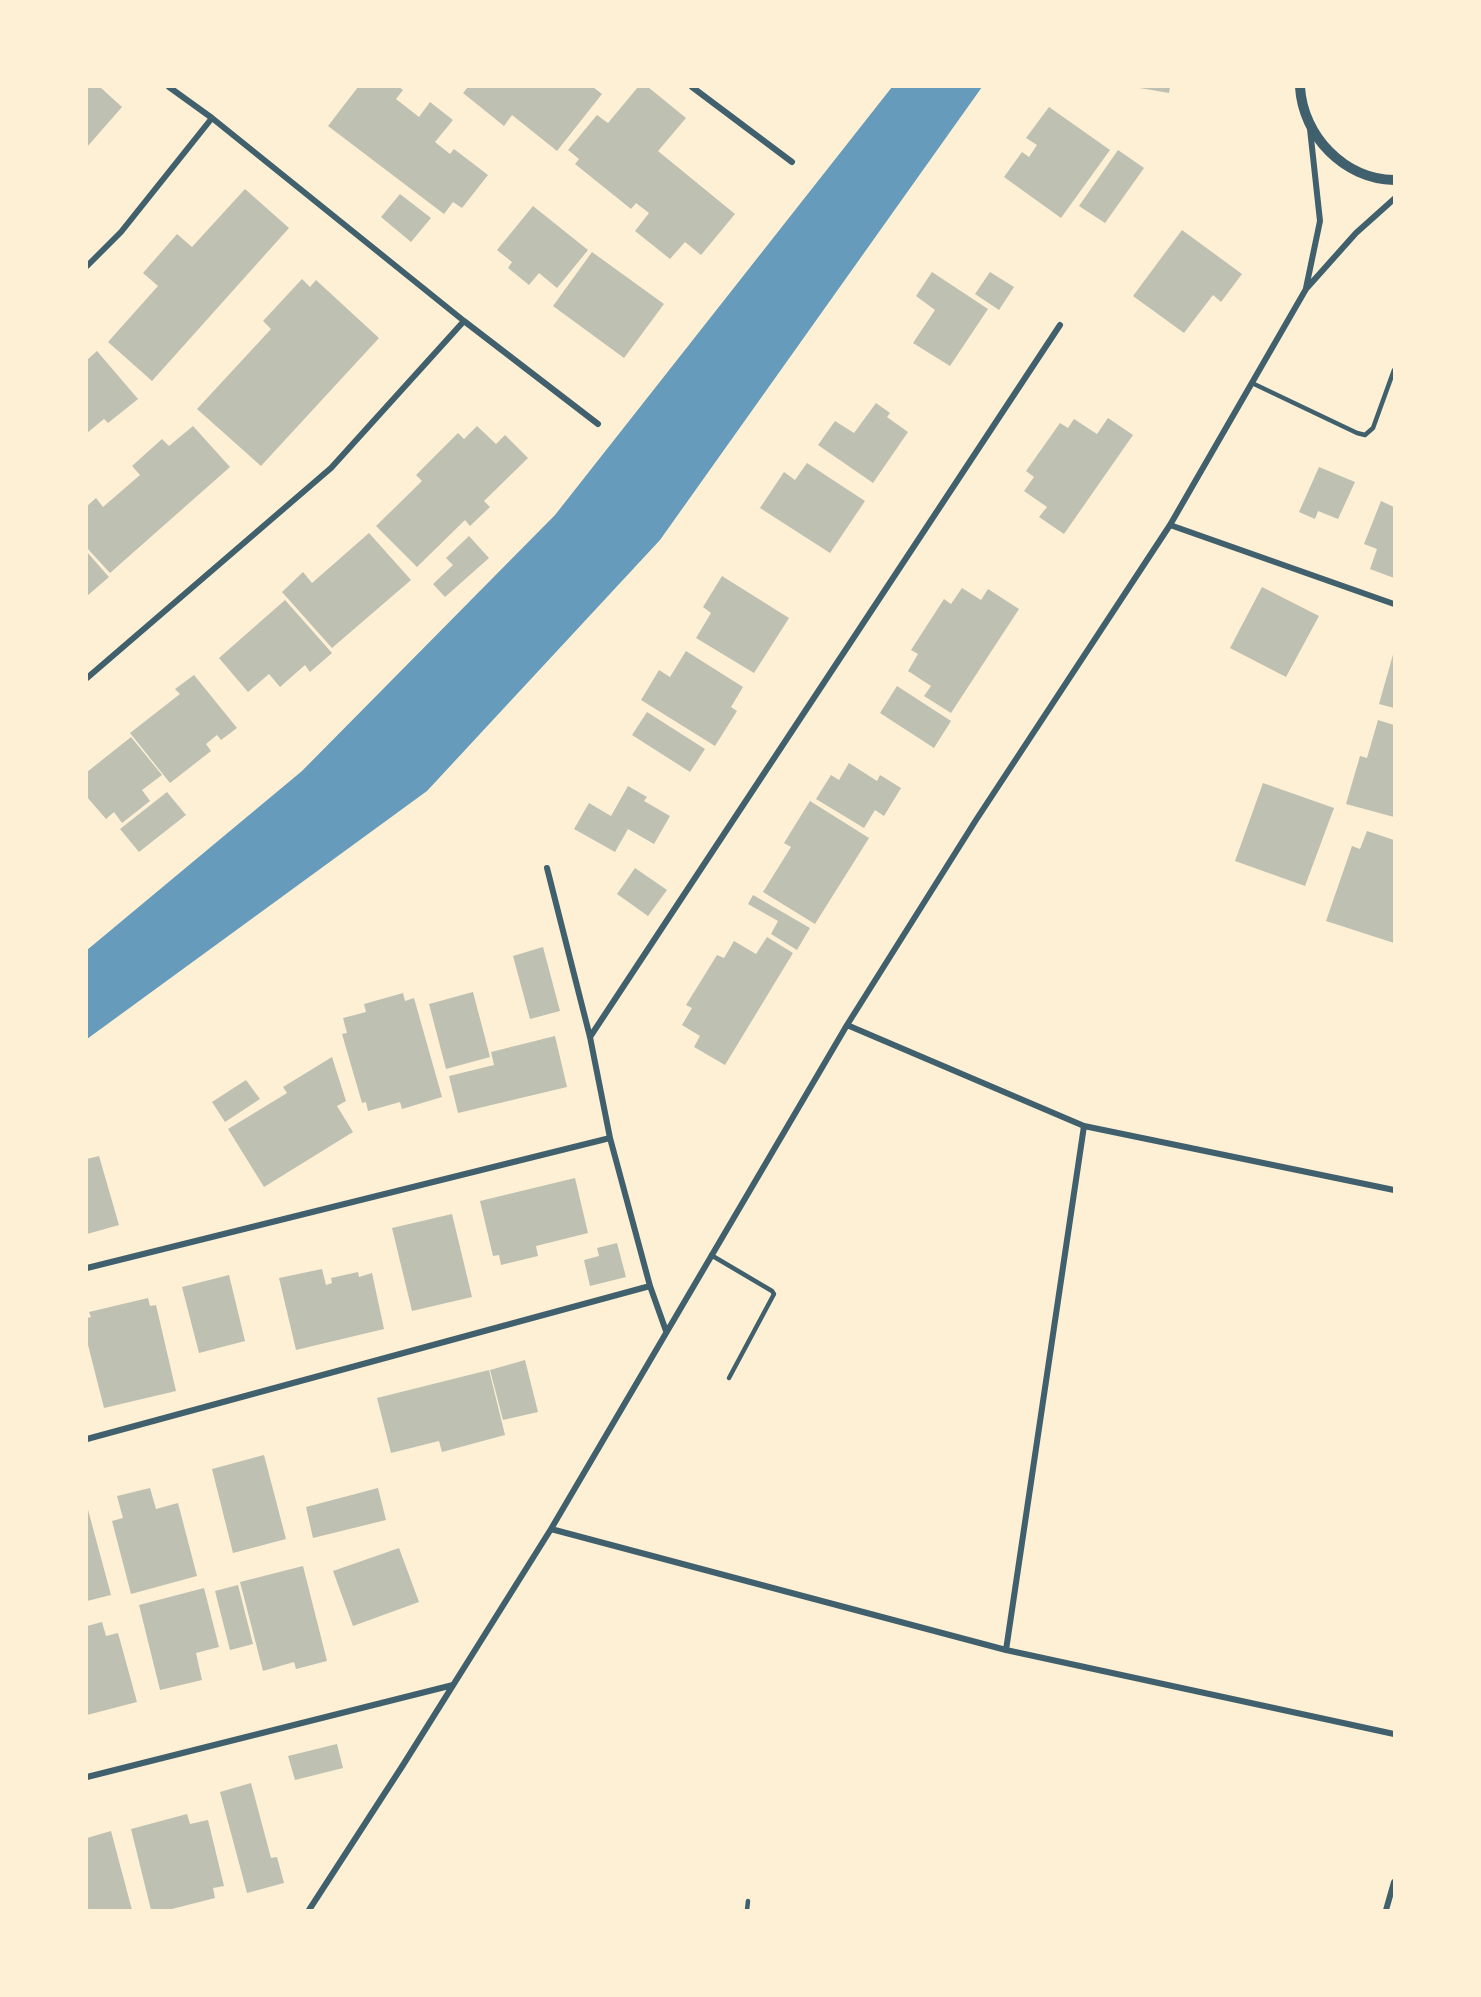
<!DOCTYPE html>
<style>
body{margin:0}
#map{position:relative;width:1481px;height:1997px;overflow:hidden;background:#fdf0d5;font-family:Lora,serif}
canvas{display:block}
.frame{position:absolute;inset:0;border:88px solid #fdf0d5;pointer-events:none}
</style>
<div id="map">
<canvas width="1481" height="1997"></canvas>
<div class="frame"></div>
</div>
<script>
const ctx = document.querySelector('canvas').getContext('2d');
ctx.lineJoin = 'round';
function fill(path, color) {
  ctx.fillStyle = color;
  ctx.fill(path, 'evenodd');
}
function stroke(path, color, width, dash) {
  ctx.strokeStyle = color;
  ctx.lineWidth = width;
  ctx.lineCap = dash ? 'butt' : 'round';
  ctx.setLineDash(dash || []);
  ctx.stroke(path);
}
fill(new Path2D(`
 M892,87H982L660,540L427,791L87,1039V950L302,771L555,515Z`), '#669bbc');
fill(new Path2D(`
 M87,87H100L122,107L87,147Z
 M358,87H399L403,90L396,99L419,117L430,102L453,120L435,142L450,154L454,149L488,175L462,208L453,202L444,214L328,126Z
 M468,87H593L602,94L557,151L512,115L504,126L463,93Z
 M638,87H648L686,118L658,151L735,214L701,255L685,242L670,259L635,231L649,213L636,203L631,209L575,164L579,159L568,150L597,115L608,123Z
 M1134,87H1170L1169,93Z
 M1049,107L1110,150L1061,218L1004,177L1022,152L1029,157L1037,145L1026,138Z
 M1118,150L1144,168L1105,223L1079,206Z
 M245,189L289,228L152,381L108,342L158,286L143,273L177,234L192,247Z
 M400,194L431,218L411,242L381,217Z
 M533,206L588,250L557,288L539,273L529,285L508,268L512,262L497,250Z
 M1182,230L1242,274L1221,302L1213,295L1184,333L1133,296Z
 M592,252L664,304L624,358L553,306Z
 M932,272L988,309L950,366L913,343L935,310L916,296Z
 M990,272L1014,287L999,310L975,294Z
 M302,279L310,287L316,280L379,338L261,466L197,409L271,329L263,321Z
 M97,351L138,399L108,423L104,419L87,433V360Z
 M876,403L890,413L887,417L908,432L873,483L818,445L835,421L854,433Z
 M1108,418L1133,435L1064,534L1039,517L1047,507L1024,491L1034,477L1026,471L1060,423L1068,428L1074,419L1097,434Z
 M193,426L230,467L110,573L87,548V506L96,498L103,507L140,475L132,466L162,439L169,446Z
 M477,426L496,444L505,435L528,458L484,501L490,507L470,526L465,520L417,567L376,526L422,481L416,475L458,433L464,439Z
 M807,463L865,501L830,553L760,508L784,472L795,480Z
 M1319,467L1355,482L1338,519L1318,511L1315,519L1299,512Z
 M1381,501L1394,507V578L1370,569L1377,549L1364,544Z
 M369,533L411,580L332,648L282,592L303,572L312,583Z
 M469,536L489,558L445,597L433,584L453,565L446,558Z
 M87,552L109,577L87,596Z
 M722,576L789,618L754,673L696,638L711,613L703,607Z
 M1262,587L1319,616L1286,677L1230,648Z
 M962,588L981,600L988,589L1019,609L951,713L924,696L931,686L908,671L918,654L911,650L944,599L951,604Z
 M285,600L332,653L310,672L305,665L280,687L269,674L248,692L219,658Z
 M686,651L743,687L731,707L737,711L715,746L641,700L659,670L670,677Z
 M1394,651V708L1379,704Z
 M194,675L237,728L221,740L217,735L206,744L211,751L170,783L130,733L180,694L175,689Z
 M897,686L951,721L934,748L880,713Z
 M647,712L705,749L690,772L632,735Z
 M1378,720L1394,725V817L1346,804L1360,756L1367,758Z
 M131,737L162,775L142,790L150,801L122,823L114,812L106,819L87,797V772Z
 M849,763L877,781L880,775L901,788L884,816L875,810L864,828L816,799L831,775L839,780Z
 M1263,783L1334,808L1305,886L1235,861Z
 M628,786L647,797L644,801L670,816L654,844L628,829L615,852L574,829L589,803L611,816Z
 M167,792L186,815L139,852L120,829Z
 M810,801L869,838L815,924L763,892L791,847L784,843Z
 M1367,831L1394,840V943L1326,921L1352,846L1360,849Z
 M635,868L667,890L648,916L617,894Z
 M753,895L810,928L797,950L771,934L778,921L748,904Z
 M767,937L793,953L725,1065L694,1047L700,1036L682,1025L692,1008L686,1005L717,955L724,958L734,941L756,954Z
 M543,947L560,1011L530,1019L513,956Z
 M473,992L490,1057L446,1069L429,1004Z
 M403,993L405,1001L414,998L442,1097L402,1109L400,1102L368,1111L366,1102L362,1103L342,1034L347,1033L343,1018L366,1012L364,1004Z
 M555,1036L567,1087L458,1113L449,1076L494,1065L491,1052Z
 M332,1057L346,1101L337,1106L353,1132L264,1187L228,1129L287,1093L283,1087Z
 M246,1080L260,1099L225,1122L212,1102Z
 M99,1156L119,1225L87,1234V1159Z
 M575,1178L588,1233L536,1246L538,1256L501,1265L499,1255L493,1256L480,1201Z
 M452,1214L472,1297L412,1311L392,1228Z
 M617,1243L626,1277L590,1286L584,1260L599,1256L597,1248Z
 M322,1269L326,1285L332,1283L331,1278L358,1272L359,1277L372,1273L384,1329L296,1350L279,1278Z
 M229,1275L245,1341L199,1353L182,1287Z
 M148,1298L150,1306L156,1305L176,1391L104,1408L87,1341V1318L91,1317L89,1312Z
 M525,1360L538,1412L503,1420L490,1370Z
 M489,1370L505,1435L442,1452L439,1441L391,1453L377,1398Z
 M264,1455L286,1539L233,1553L212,1469Z
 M150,1488L156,1509L178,1503L197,1576L131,1594L112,1521L123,1518L117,1496Z
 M378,1488L386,1520L313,1538L306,1507Z
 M87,1506L111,1595L87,1601Z
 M399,1548L419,1602L353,1626L333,1571Z
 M303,1566L327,1661L296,1669L294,1662L263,1671L240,1582Z
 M238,1585L253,1644L230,1650L215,1591Z
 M204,1588L219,1647L196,1653L202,1680L160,1690L139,1605Z
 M102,1622L106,1636L118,1633L137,1702L87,1715V1626Z
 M337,1744L343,1768L295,1780L288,1756Z
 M251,1783L271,1858L277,1857L284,1883L247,1893L220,1792Z
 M187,1814L190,1824L208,1820L224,1886L213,1888L215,1898L168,1910H151L131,1829Z
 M111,1831L132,1910H87V1838Z`), '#bec0b2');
stroke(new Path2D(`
 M1252,383L1357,433L1365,435L1373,428L1394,370
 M711,1255L772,1291L774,1294L729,1378
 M747,1910L748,1901`), '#3f606c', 4.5);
stroke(new Path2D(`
 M169,87L212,118L464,321L598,424
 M692,87L792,162
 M87,266L121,232L212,118
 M1306,288L1320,221L1310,129
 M1170,525L1394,604
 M87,678L331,468L464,321
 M547,868L590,1037L610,1138L650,1286L666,1331
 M847,1025L1084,1126L1394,1190
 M590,1037L1060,325
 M87,1268L610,1138
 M87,1439L650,1286
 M551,1529L1006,1650L1394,1734
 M1006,1650L1084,1126
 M87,1777L453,1685
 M309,1910L403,1765L551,1529L847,1025L976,820L1170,525L1306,289L1356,233L1394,199
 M1386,1910L1394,1882`), '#3f606c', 6);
stroke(new Path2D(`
 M1300,87C1303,136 1344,179 1394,180`), '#3f606c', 10);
</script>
